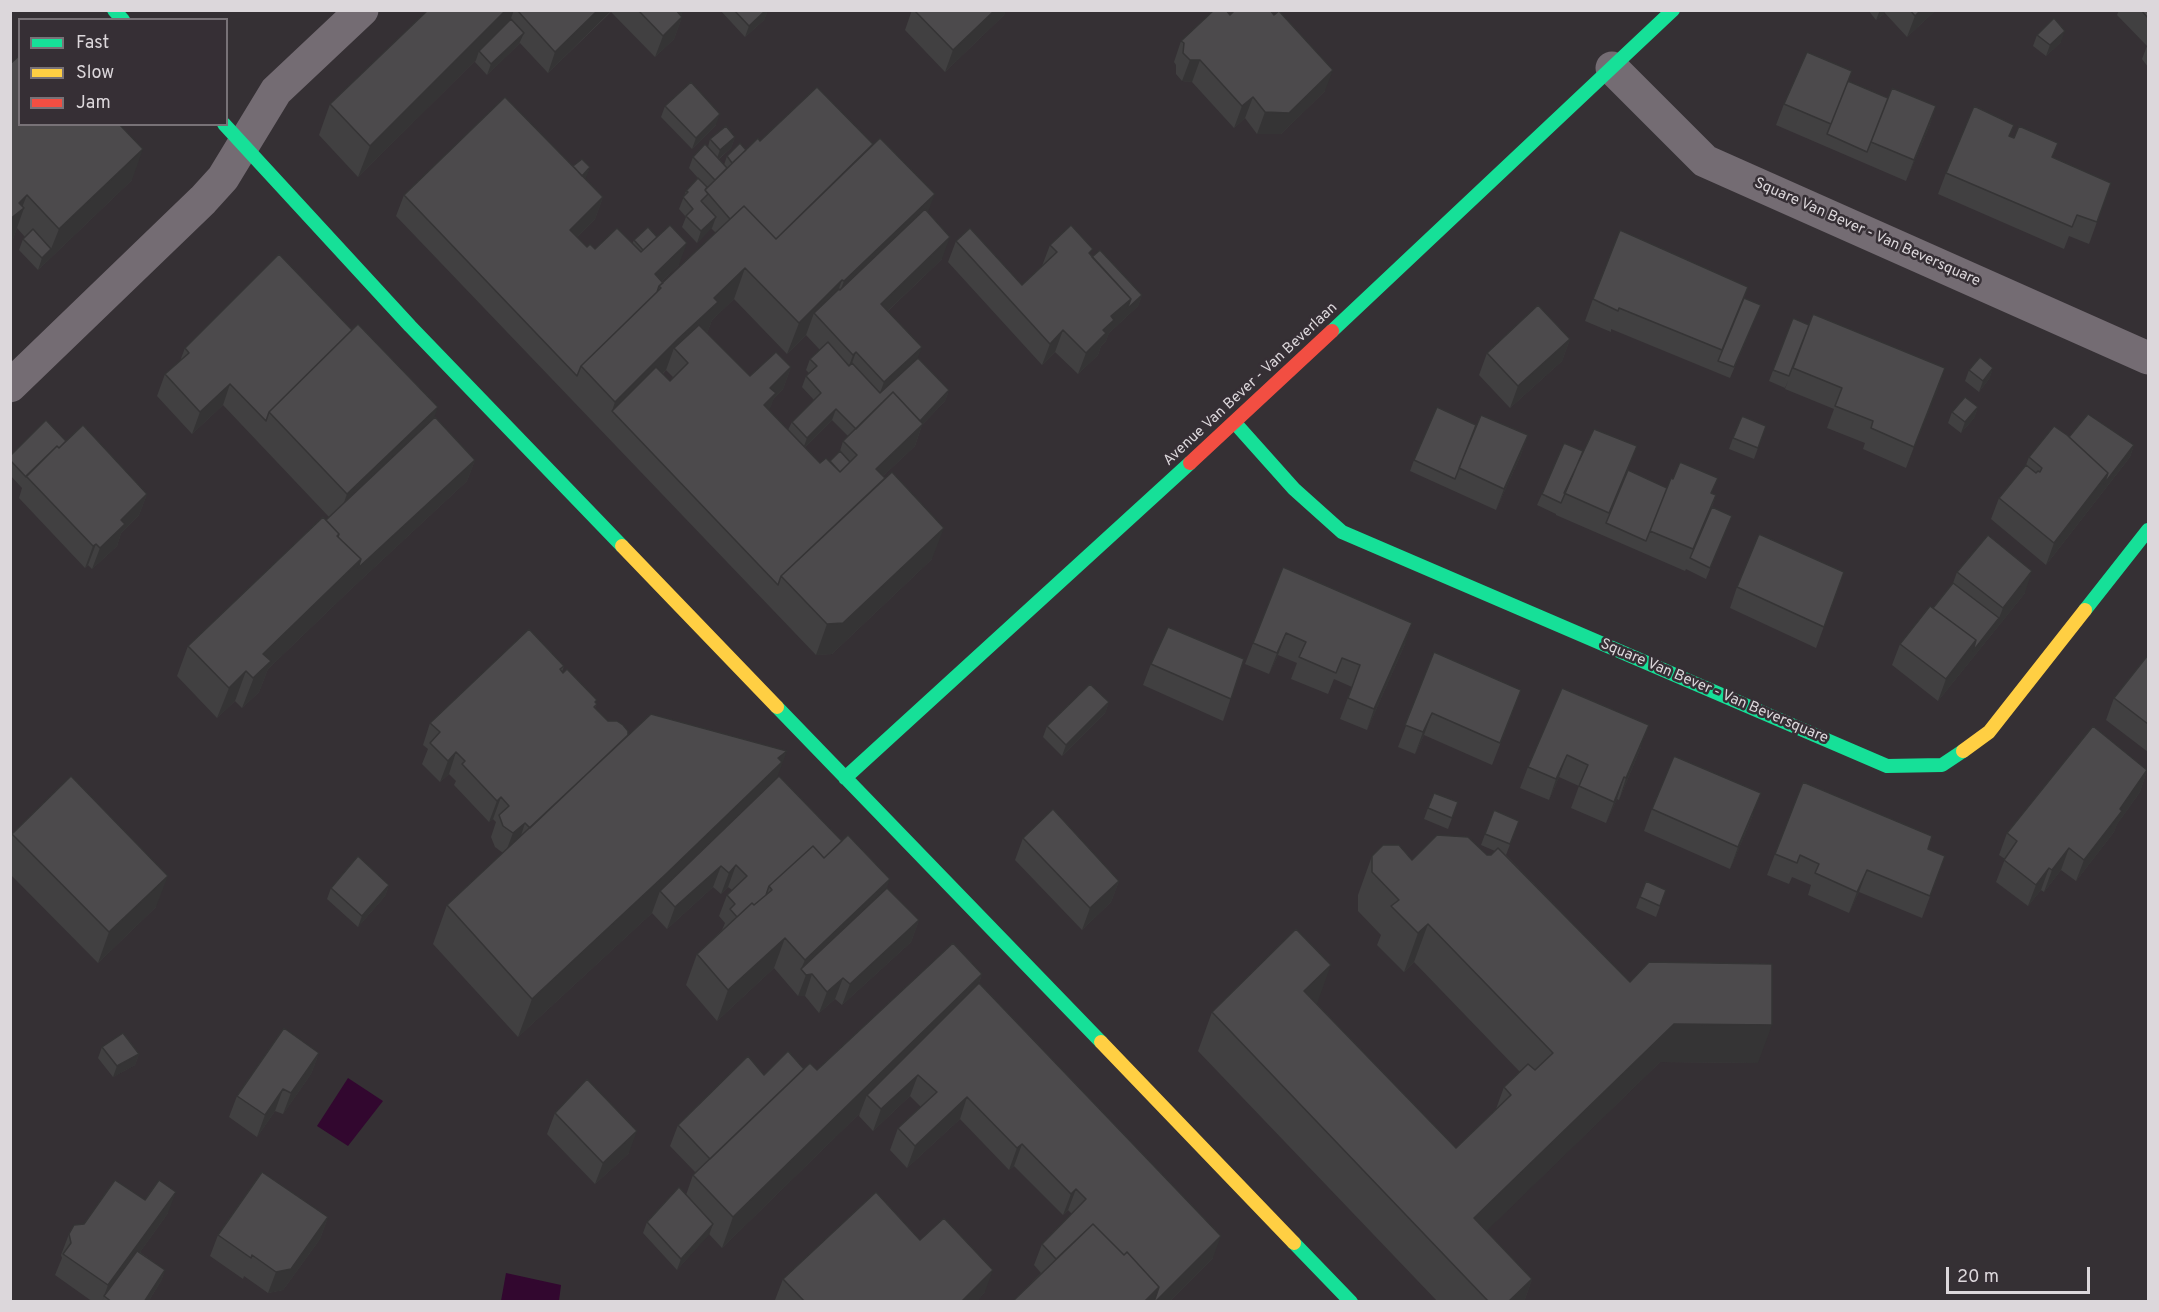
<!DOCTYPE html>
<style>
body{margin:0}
#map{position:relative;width:2159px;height:1312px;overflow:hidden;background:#353034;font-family:Overpass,sans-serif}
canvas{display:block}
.frame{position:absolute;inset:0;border:12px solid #dcd7db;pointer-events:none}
.legend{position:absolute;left:18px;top:18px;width:210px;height:108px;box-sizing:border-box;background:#362f35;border:2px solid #787277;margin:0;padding:8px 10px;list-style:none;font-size:18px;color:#dcd7db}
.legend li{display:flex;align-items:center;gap:12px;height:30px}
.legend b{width:30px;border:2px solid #787277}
.scale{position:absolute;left:1946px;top:1267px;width:144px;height:27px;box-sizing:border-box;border:3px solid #dcd7db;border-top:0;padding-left:8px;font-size:18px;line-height:21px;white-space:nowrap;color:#dcd7db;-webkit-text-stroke:4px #362f35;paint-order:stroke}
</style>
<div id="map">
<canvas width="2159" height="1312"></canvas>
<div class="frame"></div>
<ul class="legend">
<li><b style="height:8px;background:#16e098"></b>Fast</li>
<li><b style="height:8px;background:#ffcf43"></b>Slow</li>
<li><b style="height:8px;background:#f24e42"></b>Jam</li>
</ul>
<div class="scale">20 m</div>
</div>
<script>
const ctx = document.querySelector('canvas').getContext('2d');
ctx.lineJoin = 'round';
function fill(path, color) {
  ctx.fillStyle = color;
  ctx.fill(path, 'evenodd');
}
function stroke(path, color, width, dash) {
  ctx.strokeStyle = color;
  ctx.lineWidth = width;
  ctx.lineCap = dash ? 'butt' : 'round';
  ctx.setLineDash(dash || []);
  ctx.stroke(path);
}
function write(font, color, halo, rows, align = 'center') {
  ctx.font = font + ' Overpass,sans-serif';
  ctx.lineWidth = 5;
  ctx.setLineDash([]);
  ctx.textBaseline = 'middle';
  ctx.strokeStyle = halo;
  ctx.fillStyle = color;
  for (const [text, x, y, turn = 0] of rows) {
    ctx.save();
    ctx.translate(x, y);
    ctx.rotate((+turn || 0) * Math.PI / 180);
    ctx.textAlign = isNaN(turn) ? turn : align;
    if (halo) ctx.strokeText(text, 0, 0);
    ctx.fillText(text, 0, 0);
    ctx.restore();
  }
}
fill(new Path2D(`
 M348,1078L383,1101L348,1146L317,1126Z
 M506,1273L561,1285L559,1301H501Z`), '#32072f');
stroke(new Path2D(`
 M1612,68L1705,161L2148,358
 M10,386L203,200L223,178L276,91L362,10`), '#746c73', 33);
stroke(new Path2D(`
 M114,10L123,20
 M224,124L410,326L622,546
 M1332,331L1673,10
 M1235,423L1294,489L1342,532L1887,766L1942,765L1963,751
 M2085,610L2148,530
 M777,707L1101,1042
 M845,778L1190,463
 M1294,1243L1351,1302`), '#16e098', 14);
stroke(new Path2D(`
 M622,546L777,707
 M1963,751L1989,732L2085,610
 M1101,1042L1294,1243`), '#ffcf43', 14);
stroke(new Path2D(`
 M1190,463L1332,331`), '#f24e42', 14);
fill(new Path2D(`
 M428,10H683L681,16L682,17L674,39L655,57L611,12L548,73L520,43L487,75L475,62L476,60L358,177L319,135L330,104Z
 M720,10H768L764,20L745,37Z
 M912,10H1006L1004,15L945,72L905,30Z
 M1868,10H1936L1907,37L1884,12V14L1876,20Z
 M2119,10H2148V67L2142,59L2147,46L2117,15Z
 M1230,15L1325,91L1281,134H1257L1245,118L1234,128L1192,82L1182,81L1176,74V65L1174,62L1181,41Z
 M2037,35L2061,42L2046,56L2033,46Z
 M10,64L132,180L38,270L19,250L23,239L25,237L17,228L13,239L10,241Z
 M1848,81L1888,98L1936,106L1929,127L1906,181L1776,125L1784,104Z
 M665,106L716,125L692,149L661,117Z
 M2010,136L2014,138L2058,143L2052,157L2111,183L2089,244L2069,236L2064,249L1938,194L1946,173Z
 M735,137L731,148L719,159L724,165L727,156L746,150L760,141L928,212L942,259L888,311L918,358L949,390L945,401L922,425L915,446L883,476L932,559L832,654L816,655L396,216L404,195L573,166L590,167L585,179L603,197L595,219L577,237L587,247L595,249L632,244L634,240L679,265L661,282L663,283L716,233L711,228L697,243L682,227L686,217L679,209L686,191L698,178L689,168L693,157L708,147L710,139ZM734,299L787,354L806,335L820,350L810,359L806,370L809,373L806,376L802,387L814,400L792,422L788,430L769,410L774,398L783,389L791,367L750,376L707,333L712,320ZM666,370L673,377L670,381L663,374ZM832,420L848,436L843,441L840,451L830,461L820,463L805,447Z
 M956,241L1022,285L1042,266L1050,245L1091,256L1142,295L1138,306L1109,333L1106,341L1101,346L1098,355L1078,374L1055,352L1042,365L948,262Z
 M1748,287L1744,298L1761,305L1730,378L1611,329V332L1585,321L1593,299Z
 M1793,318L1809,325L1945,368L1906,468L1863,449L1865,443L1827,428L1834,409L1785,389L1788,381L1785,388L1769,381Z
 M1570,339L1562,361L1510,408L1479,375L1487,353Z
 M185,348L435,417L475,460L467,481L350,590L268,669L259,692L242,708L235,701L217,718L177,676L188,646L329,517L223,405L192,434L157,396L165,374L180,361Z
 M1993,368L1989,379L1979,392L1965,381L1969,370Z
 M1978,407L1974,418L1961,433L1948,423L1952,412Z
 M1476,425L1528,435L1520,457L1496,510L1410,471L1414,460Z
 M1766,426L1754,459L1729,449L1733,438Z
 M2069,437L2134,445L2130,457L2046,565L1991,519L1999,498L2026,465L2029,457Z
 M66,441L147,494L139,515L121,533L117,546L92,569L88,565L85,568L19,498L22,488L10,475V456Z
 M1626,476L1667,488L1716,495L1712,507L1727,527L1706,579L1686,569L1685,571L1556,515V514L1537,505L1542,494Z
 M1283,567L1405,644L1367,730L1340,719L1352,687L1334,679L1328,694L1291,679L1297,663L1278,655L1269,674L1245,664Z
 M1844,572L1816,648L1730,608L1737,587Z
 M1957,572L2025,593L1938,701L1892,665L1900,644L1933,608L1953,583Z
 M1434,652L1513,711L1492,765L1424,735L1415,754L1398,747Z
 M2148,655V752L2106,720L2114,698Z
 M1244,659L1223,721L1143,685L1151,664Z
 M564,666L562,672L596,703L597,704L595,708L608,721L628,735L777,778L919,920L911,942L842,1005L835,999L819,1013L805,996H798L774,968L717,1021L686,985L697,954L722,930L725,923L719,916L727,895L732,890L728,887L721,894L713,887L667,929L652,913L518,1037L433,944L447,905L503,853L495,847L491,837L496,822L493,819L489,822L454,785L456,781L449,774L440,782L422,764L428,749L423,745L430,723Z
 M1562,688L1641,747L1619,800L1617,799L1606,823L1571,808L1579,786L1559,777L1549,800L1520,788L1528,767Z
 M1109,702L1105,713L1062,756L1043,737L1047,726Z
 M2147,770L2140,792L2117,824L2114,832L2076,881L2061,870L2044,892L2041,890L2028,906L1996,882L2005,859L1999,855L2007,833Z
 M1458,802L1448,829L1424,819L1428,808Z
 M1652,809L1753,815L1730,869L1644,831Z
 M1494,810L1519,821L1506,855L1630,982L1758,1063L1660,1062L1486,1231L1532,1279L1524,1302H1438L1198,1051L1212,1012L1317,1004L1456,1148L1496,1109L1504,1087L1520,1072L1414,962L1404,972L1377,945L1381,935L1358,911V895L1372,856L1412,860L1491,855L1495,851L1481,845Z
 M12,834L156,907L98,963L10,874V837Z
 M1023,838L1119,881L1111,902L1082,930L1015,860Z
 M1928,849L1945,856L1922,918L1859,892L1849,913L1808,895L1811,885L1792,877L1789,884L1767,875L1775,854Z
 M1646,881L1666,890L1656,917L1636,908Z
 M389,885L385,896L358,927L327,899L331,888Z
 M982,974L979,983L1213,1258L1169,1302H1012L1041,1273L1034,1265L1042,1244L1072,1214L1068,1210L1063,1215L1014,1166L1009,1170L960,1119L907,1168L890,1150L898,1128L921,1107L910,1096L873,1131L859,1116L860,1113L722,1248L709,1234L677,1270L643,1233L647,1222L686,1195L693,1175L696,1173L670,1146L678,1125L764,1075L804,1069L817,1070Z
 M102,1047L139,1054L135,1065L113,1077L98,1058Z
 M319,1053L311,1074L283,1114L275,1111L257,1137L229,1117L237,1096Z
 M555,1113L629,1153L595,1184L547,1134Z
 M145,1200L168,1213L140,1252L165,1270L161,1281L148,1302H93L55,1275L62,1258L61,1255L69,1234L84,1224Z
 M328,1217L320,1239L283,1290L268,1293L244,1276L243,1279L210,1256L218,1235Z
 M920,1240L985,1292L976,1302H777L775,1300L783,1279Z`), '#414041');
fill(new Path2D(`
 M506,10H514L507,29L479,51L476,60L358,177L370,146Z
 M598,10H612L548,73L555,52Z
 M674,10H683L681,17Z
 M766,10H768L764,20L745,37L749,26Z
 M995,10H1006L1004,15L945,72L953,50Z
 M1880,10H1885L1884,14L1876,20Z
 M1921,10H1936L1907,37L1915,16Z
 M682,17L674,39L655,57L663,36Z
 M2065,31L2061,42L2046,56L2050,45Z
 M524,33L519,44L487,75L491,64Z
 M1190,60H1200L1192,82L1182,81Z
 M1333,70L1325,91L1281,134H1257L1265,112Z
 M1253,97L1245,118L1234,128L1242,106Z
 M1936,106L1929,127L1906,181L1914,160Z
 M720,114L716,125L692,149L696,138Z
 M735,137L731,148L716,161L720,150Z
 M143,149L132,180L38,270L42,258L51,249L59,229Z
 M590,167L586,178L574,191L578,180Z
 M935,194L923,225L832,312L844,281Z
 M27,195L21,210L24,208L13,239L10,241V219L19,203Z
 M603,197L595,219L562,252L570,230Z
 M716,217L712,228L697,243L701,231Z
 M950,237L942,259L873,325L881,304Z
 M687,243L679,265L647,295L655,274Z
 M745,268L734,299L712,320L707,333L674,348L666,370L618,418L612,411L615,402L714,298Z
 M842,280L831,310L814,313L806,335L787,354L799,323Z
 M1142,295L1138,306L1109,333L1106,341L1101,346L1098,355L1078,374L1086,353L1111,316L1131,299Z
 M1063,330L1055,352L1042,365L1050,344Z
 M1570,339L1562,361L1510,408L1518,386Z
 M922,347L914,369L876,404L884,382Z
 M856,352L848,374L845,377L853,355Z
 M791,367L783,389L774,398L768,414L756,426L770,388Z
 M1945,368L1938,390L1906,468L1914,447Z
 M1993,368L1989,379L1979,392L1983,381Z
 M230,384L223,405L192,434L200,412Z
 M949,390L945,401L922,425L915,446L868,490L876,469Z
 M438,407L427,438L336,525L347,494Z
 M1978,407L1974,418L1961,433L1965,422Z
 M836,409L832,420L803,449L807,438Z
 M1528,435L1520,457L1496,510L1504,489Z
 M2134,445L2130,457L2046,565L2054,543L2108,473Z
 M475,460L467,481L350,590L268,669L259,692L242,708L263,654L361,559Z
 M147,494L139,515L121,533L117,546L92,569L100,548L121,520Z
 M944,528L932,559L832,654L816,655L827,624Z
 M96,544L88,565L85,568L93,546Z
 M2032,571L2025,593L1938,701L1946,679L1976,640L1999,618L2003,608Z
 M1412,623L1405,644L1367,730L1374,709Z
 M1286,633L1278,655L1269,674L1277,653Z
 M246,671L235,701L217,718L229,688Z
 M1109,702L1105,713L1062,756L1066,745Z
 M1432,713L1424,735L1415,754L1423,732Z
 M1649,725L1641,747L1619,800L1626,778Z
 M787,751L773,789L660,891L652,913L518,1037L532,999L778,758Z
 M456,752L449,774L440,782L448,761Z
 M1567,755L1559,777L1549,800L1556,779Z
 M2147,770L2140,792L2117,824L2114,832L2076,881L2084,860Z
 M1624,777L1617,799L1606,823L1614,802Z
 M1761,793L1753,815L1730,869L1738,847Z
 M501,797L493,819L489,822L497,801Z
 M525,823L518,845L505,854L513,833Z
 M2069,848L2061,870L2044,892L2052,870Z
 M736,865L728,887L721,894L729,873Z
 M721,866L713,887L667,929L675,907Z
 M2049,868L2041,890L2028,906L2036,885Z
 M1867,870L1859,892L1849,913L1857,892Z
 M168,876L156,907L98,963L109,932Z
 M890,879L879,909L812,974L805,996H798L806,975L801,969L805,960Z
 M1119,881L1111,902L1082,930L1090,908Z
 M389,885L385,896L358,927L362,916Z
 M919,920L911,942L842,1005L850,984Z
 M1428,924L1414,962L1404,972L1418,933Z
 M785,938L774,968L717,1021L728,990Z
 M1331,965L1317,1004L1290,1029L1304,991Z
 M982,974L971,1005L867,1095L860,1113L722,1248L733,1217Z
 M843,978L835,999L819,1013L827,992Z
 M1674,1024L1772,1025L1758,1063L1660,1062L1460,1257L1474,1218Z
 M319,1053L311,1074L283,1114L291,1093Z
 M139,1054L135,1065L113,1077L117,1066Z
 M918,1075L910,1096L873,1131L881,1109Z
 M283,1089L275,1111L257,1137L265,1115Z
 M967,1097L960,1119L907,1168L915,1146Z
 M637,1131L629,1153L595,1184L603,1163Z
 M1022,1144L1014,1166L1009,1170L1017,1148Z
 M1076,1189L1068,1210L1063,1215L1071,1194Z
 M176,1192L168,1213L107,1298L104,1296L102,1302L108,1285Z
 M328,1217L320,1239L283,1290L268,1293L276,1272Z
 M713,1224L709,1235L677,1270L681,1259Z
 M1221,1236L1213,1258L1169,1302H1155Z
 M165,1270L161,1281L148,1302H144Z
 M993,1270L985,1292L976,1302H961Z
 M1532,1279L1524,1302H1508Z
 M1159,1287L1154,1302H1144Z`), '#353435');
const building = new Path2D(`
 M428,10H506L370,146L330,104Z
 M517,10H598L555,52Z
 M638,10H676L682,17L663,36Z
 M734,10H766L749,26Z
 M914,10H995L953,50Z
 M1214,10H1226L1230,15L1235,10H1270L1274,15L1279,11L1333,70L1289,113L1265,112L1253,97L1242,106L1200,60H1190L1183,53L1184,43L1181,41Z
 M1910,10H1921L1915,16Z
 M2141,10H2148V18Z
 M2054,18L2065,31L2050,45L2037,35Z
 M511,19L524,33L491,64L479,51Z
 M1807,52L1852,71L1831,124L1784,104Z
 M20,55V124H119L143,149L59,229L27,195L19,203L24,208L10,219V64Z
 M1848,81L1888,98L1867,152L1827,134Z
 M691,82L720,114L696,138L665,106Z
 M817,87L873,144L776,239L744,206L730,219L705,190L758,138L760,141Z
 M1892,88L1936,106L1914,160L1871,142Z
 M505,97L603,197L570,230L587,247L590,244L595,249L617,228L641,252L670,225L687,243L655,274L663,283L659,286L657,292L581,366L577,376L404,195Z
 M1974,106L2014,125L2009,136L2014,138L2019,126L2058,143L2052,157L2111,183L2097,222L2077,215L2072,227L1946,173Z
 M726,126L735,137L720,150L710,139Z
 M880,138L935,194L844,281L842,280L799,323L745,268L714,298L718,302L678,339L615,402L581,366L661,288L659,286L744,206L776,239Z
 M740,143L746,150L732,163L727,156Z
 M705,144L727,168L715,180L693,157Z
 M582,159L590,167L582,176L573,166Z
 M698,178L707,187L705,190L708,194L701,201L716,217L701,231L686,216L693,209L683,197L688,192L686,191Z
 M925,209L950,237L881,304L922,347L884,382L856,352L853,355L814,313L839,289L840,290Z
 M1071,225L1093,249L1089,253L1131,299L1111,316L1114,320L1103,330L1106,333L1086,353L1063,330L1050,344L956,241L970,228L1022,285L1057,252L1050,245Z
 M648,227L657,237L643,250L634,240Z
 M33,229L51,249L42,258L23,239Z
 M1620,230L1748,287L1722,350L1619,308L1618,311L1593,299Z
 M1100,250L1142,295L1127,309L1131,299L1092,257Z
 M279,254L352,330L269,412L266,421L230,384L200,412L165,374L189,353L185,348Z
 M1744,298L1761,305L1734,367L1718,361Z
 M1538,305L1570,339L1518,386L1487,353Z
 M1813,314L1945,368L1914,447L1871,428L1873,421L1835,406L1842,388L1793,368Z
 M1793,318L1809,325L1789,376L1773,370Z
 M358,324L438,407L347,494L269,412Z
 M699,325L750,376L776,352L791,367L770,388L776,393L764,405L820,463L826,458L840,472L857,455L843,441L893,392L923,424L876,469L885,478L781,576L778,585L612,411L656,367L670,381L688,363L674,348Z
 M828,342L849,366L852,363L880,393L918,358L949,390L920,421L893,392L856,429L836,409L807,438L792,422L821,393L806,376L817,366L810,359Z
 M1980,357L1993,368L1983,381L1969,370Z
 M1965,397L1978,407L1965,422L1952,412Z
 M1437,407L1476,425L1455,479L1414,460Z
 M2088,414L2134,445L2104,484L2108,473L2069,437Z
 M1481,415L1528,435L1504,489L1459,468Z
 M1742,416L1766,426L1758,448L1733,438Z
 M435,417L475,460L358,568L361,559L338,537L339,534L326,520Z
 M46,420L66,441L59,448L57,446L26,477L10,460V456Z
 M83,425L147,494L121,520L125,524L100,548L96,544L93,546L26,476L57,446L59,448Z
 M2054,426L2067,435L2108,473L2054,543L1999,498L2026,465L2036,473L2038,471L2040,472L2042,468L2029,457Z
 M1594,429L1637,446L1609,513L1564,493Z
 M1564,443L1583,451L1561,503L1542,494Z
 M840,451L850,462L840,472L830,461Z
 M1680,462L1718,478L1711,493L1716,495L1693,549L1650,531L1671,478L1673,479Z
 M1628,470L1667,488L1646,541L1606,523Z
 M892,472L944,528L843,623L827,624L781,576Z
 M1712,507L1732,516L1710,568L1690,558Z
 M323,517L339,534L337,536L361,559L263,654L271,661L253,678L246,671L229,688L188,646Z
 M1759,534L1844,572L1824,627L1737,587Z
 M1988,535L2032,571L2003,608L1957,572Z
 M1283,567L1412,623L1374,709L1348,698L1360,665L1342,658L1336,673L1299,657L1306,642L1286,633L1277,653L1253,643Z
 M1953,583L1999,618L1973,651L1976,640L1933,608Z
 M1930,606L1976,640L1946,679L1900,644Z
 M1168,627L1244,659L1231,699L1151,664Z
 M529,629L564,666L560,669L563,673L567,669L597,700L595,702L597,704L594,707L608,721H617L623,725L628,731V735L530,828L525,823L513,833L503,826L499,815L509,806L501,797L497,801L462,764L465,761L456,752L448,761L430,743L440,732L430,723Z
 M1434,652L1521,690L1500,743L1432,713L1423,732L1405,725Z
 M2148,655V724L2114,698Z
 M1090,684L1109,702L1066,745L1047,726Z
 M1562,688L1649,725L1626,778L1624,777L1614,802L1579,786L1588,765L1567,755L1556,779L1528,767Z
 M651,714L787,751L778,758L782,762L666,874L532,999L447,905Z
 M2093,726L2147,770L2120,809L2122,811L2084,860L2069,848L2052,870L2049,868L2036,885L2004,860L2017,841L2007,833Z
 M1674,756L1761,793L1738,847L1652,809Z
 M71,776L168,876L109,932L12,834Z
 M779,776L842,841L824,858L813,846L769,886L766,895L754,905L752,903L737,917L730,909L735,904L727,895L747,876L736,865L729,873L721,866L675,907L660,891Z
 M1803,782L1932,836L1928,849L1945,856L1930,896L1867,870L1857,892L1815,873L1819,864L1800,855L1797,863L1775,854Z
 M1434,793L1458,802L1452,818L1428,808Z
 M1053,809L1119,881L1090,908L1023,838Z
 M1494,810L1519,821L1510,844L1485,834Z
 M848,835L890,879L805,960L785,938L728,990L697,954L752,903L754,905L772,890L769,886L813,846L824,858Z
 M1437,835L1468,837L1487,855H1491L1498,848L1630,982L1649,962L1772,964V1025L1674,1024L1474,1218L1532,1279L1508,1302H1489L1212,1012L1296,929L1331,965L1304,991L1456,1148L1511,1095L1504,1087L1528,1064L1535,1070L1553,1053L1428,924L1418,933L1391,906L1399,900L1372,872V856L1383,845H1399L1412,860Z
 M358,856L389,885L362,916L331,888Z
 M1646,881L1666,890L1660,906L1640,897Z
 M887,888L919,920L850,984L843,978L827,992L812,974L806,975L801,969Z
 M953,943L982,974L733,1217L693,1175L810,1063L817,1070Z
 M979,983L1221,1236L1155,1302H1154L1159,1287L1127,1252L1124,1255L1093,1224L1056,1259L1042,1244L1086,1199L1076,1189L1071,1194L1022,1144L1017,1148L967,1097L915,1146L898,1128L937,1092L918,1075L881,1109L867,1095Z
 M284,1028L319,1053L291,1093L283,1089L265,1115L237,1096Z
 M123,1033L139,1054L117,1066L102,1047Z
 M788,1051L804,1069L710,1159L678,1125L748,1056L764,1075Z
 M587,1079L637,1131L603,1163L555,1113Z
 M262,1172L328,1217L291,1269L276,1272L252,1255L251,1258L218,1235Z
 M115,1180L145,1200L159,1180L176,1192L108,1285L63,1254L71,1243L69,1234L74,1225L84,1224Z
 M679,1187L713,1224L681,1259L647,1222Z
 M876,1192L920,1240L944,1218L993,1270L961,1302H805L783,1279Z
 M1093,1224L1124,1255L1127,1252L1159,1287L1144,1302H1012Z
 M137,1251L165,1270L144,1302H112L104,1296Z`);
fill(building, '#4c4a4c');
stroke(building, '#353435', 1.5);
write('15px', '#dcd7db', '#362f35', [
 ["Square Van Bever - Van Beversquare",1867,233,24],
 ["Avenue Van Bever - Van Beverlaan",1251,385,-43],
 ["Square Van Bever - Van Beversquare",1714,692,23]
]);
</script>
